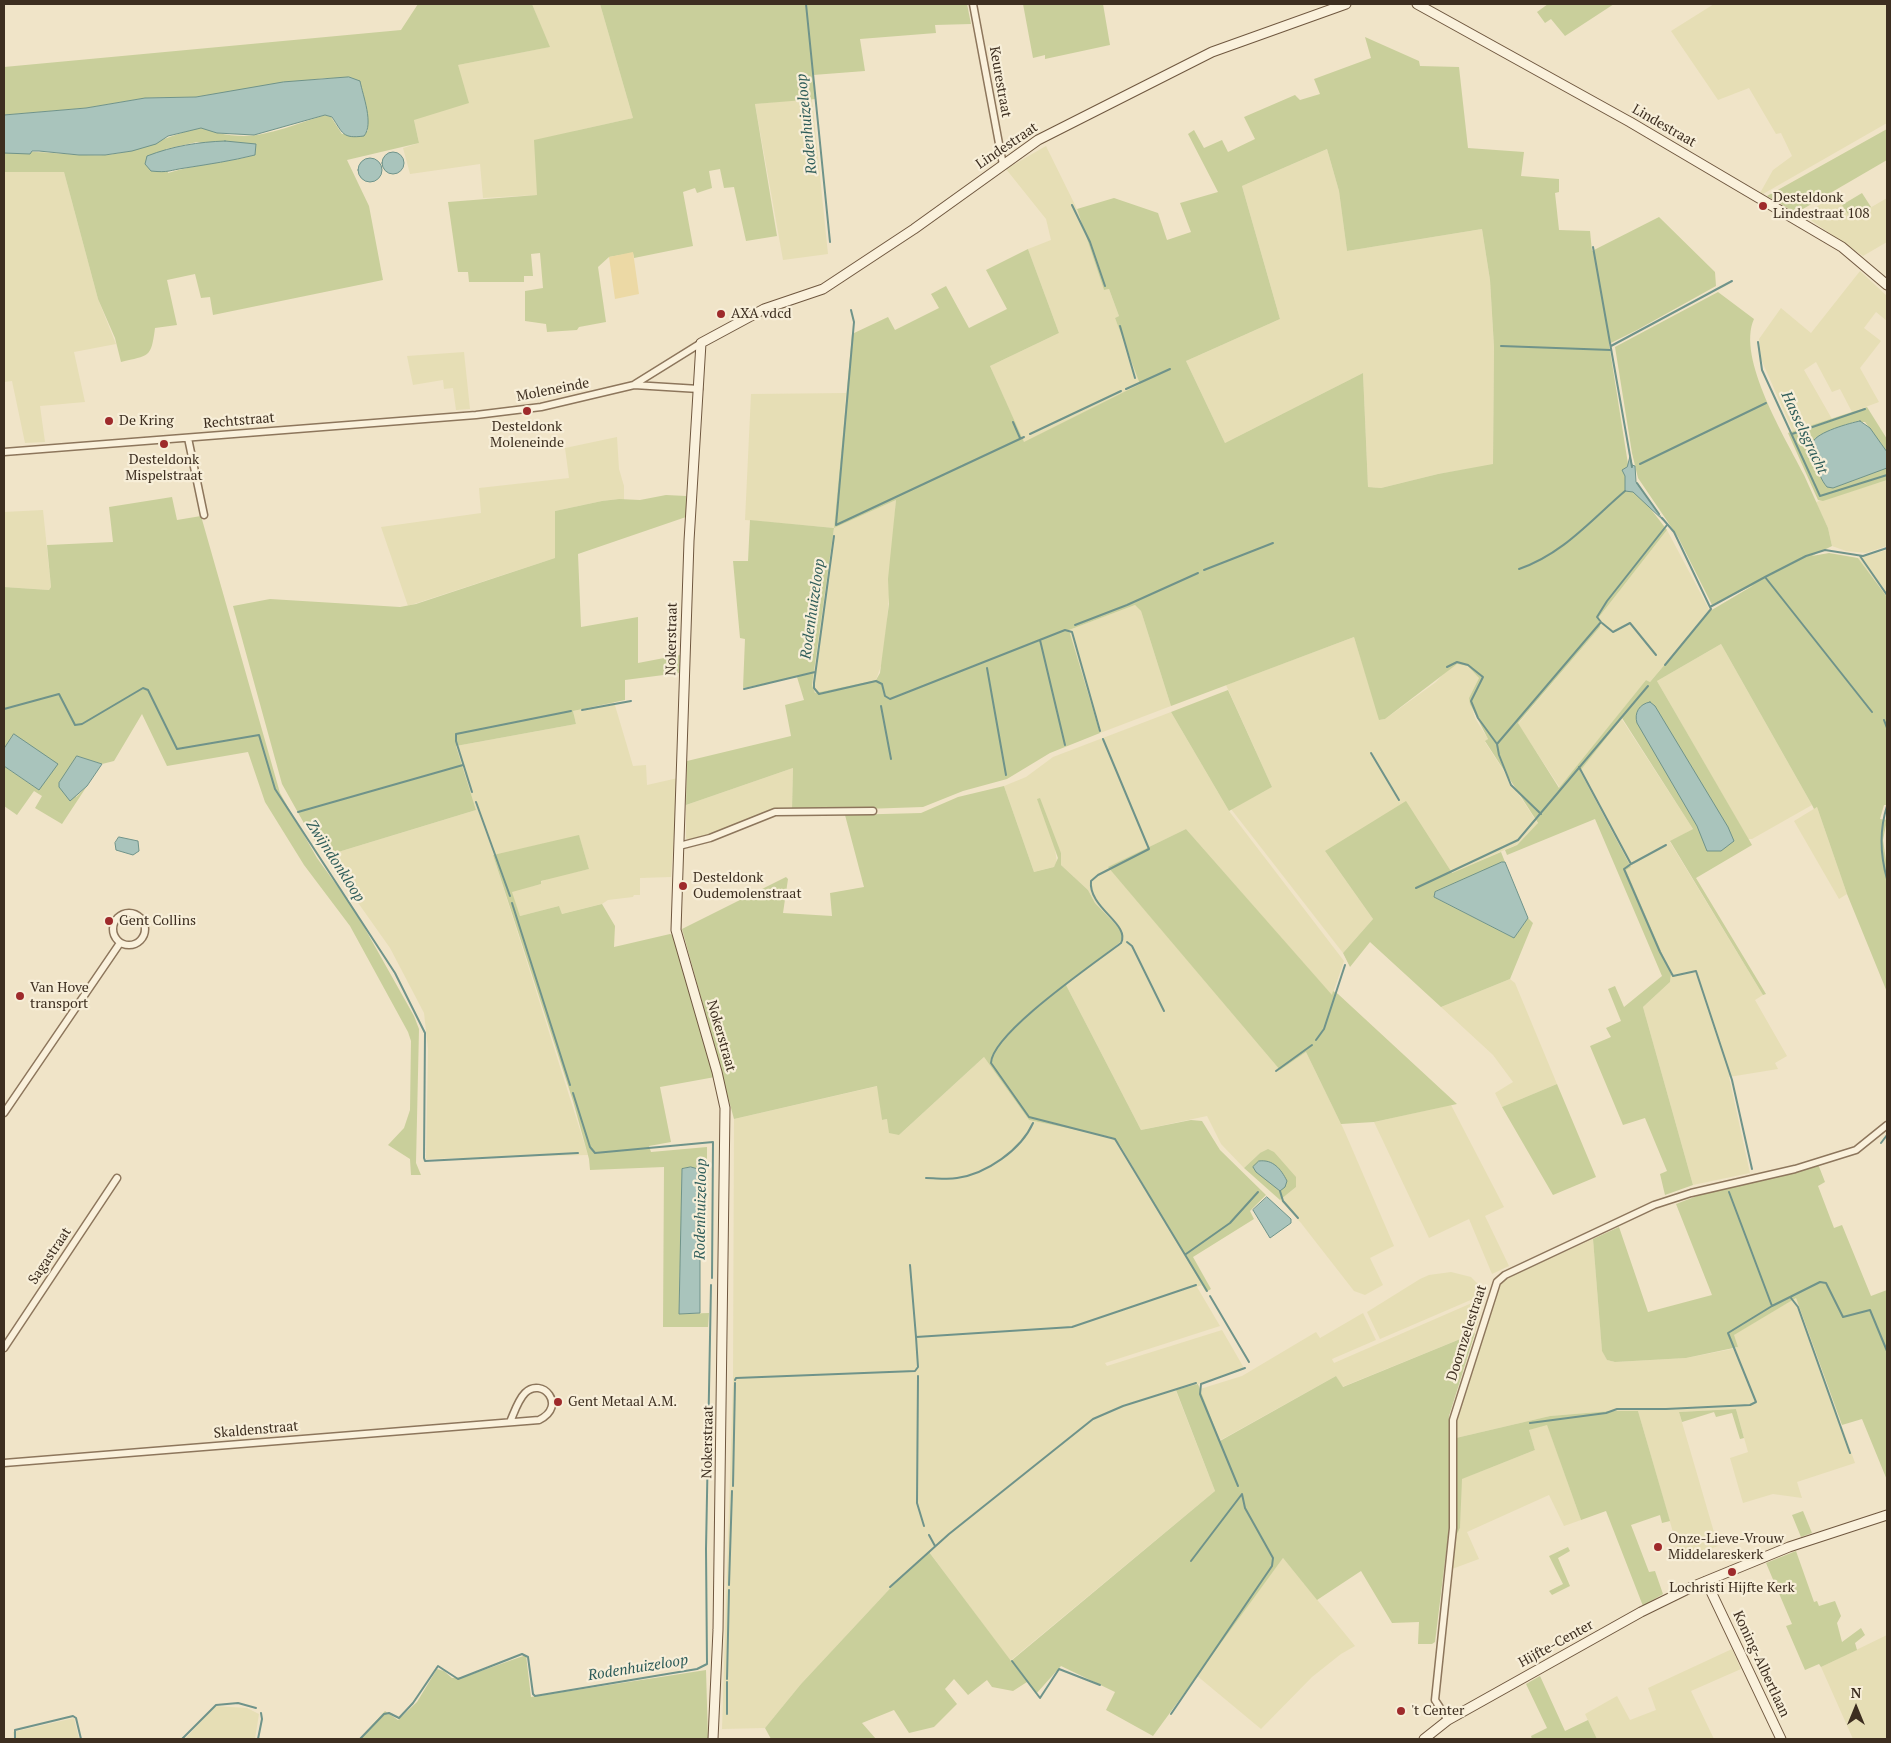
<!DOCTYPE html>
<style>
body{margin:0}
#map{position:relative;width:1891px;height:1743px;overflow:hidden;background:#f0e4c8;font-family:"PT Serif",serif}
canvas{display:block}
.frame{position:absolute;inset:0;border:5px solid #3d2e20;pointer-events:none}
.north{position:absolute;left:1831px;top:1683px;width:50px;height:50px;-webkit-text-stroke:4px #f7eed8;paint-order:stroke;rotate:0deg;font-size:14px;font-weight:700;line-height:20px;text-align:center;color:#3d2e20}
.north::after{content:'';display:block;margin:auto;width:18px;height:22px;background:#3d2e20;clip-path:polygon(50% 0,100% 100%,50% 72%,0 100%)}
</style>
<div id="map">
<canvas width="1891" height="1743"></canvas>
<div class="frame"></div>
<div class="north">N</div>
</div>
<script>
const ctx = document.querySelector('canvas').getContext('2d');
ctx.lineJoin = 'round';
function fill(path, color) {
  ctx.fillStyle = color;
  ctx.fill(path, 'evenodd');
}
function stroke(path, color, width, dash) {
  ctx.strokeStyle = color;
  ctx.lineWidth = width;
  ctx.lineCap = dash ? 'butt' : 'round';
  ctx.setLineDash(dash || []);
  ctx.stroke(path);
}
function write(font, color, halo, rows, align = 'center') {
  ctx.font = font + ' "PT Serif",serif';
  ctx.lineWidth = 4.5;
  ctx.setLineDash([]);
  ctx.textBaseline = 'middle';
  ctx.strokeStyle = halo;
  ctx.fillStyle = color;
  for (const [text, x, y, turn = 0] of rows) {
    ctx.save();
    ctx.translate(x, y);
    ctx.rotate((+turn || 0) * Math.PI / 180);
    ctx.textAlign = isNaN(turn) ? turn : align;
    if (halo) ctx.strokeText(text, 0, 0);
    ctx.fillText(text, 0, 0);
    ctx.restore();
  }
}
fill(new Path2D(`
 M532,4H600L633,118L575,131L537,195L483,198L480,164L410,174L403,148L419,143L414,120L458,65L549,47Z
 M1714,4H1887V123L1763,194L1760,193L1773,170L1792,156L1781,133L1776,134L1749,88L1718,100L1671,31Z
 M812,98L828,254L783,260L755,104Z
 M1046,146L1077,209L1104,290L1109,289L1119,316L1115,318L1141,384L1024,443L990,366L1059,333L1028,249L1051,240L1046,219L1006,169Z
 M1327,149L1339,191L1347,251L1482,229L1490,280L1494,347L1493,465L1438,474L1381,488L1368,487L1363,373L1225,443L1186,361L1280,319L1242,186Z
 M4,172H64L98,299L116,344L74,352L85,402L40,406L45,442L25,443L12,381L4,382Z
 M1836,195L1851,219L1887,198V242L1863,256L1803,215Z
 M1860,271L1887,296V321L1876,312L1864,328L1881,341L1860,368L1879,402L1852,412L1840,389L1832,392L1816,362L1804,370L1832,419L1793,432L1761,359L1759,339L1781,308L1811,333Z
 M464,352L470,409L456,410L453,388L444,389L443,380L413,385L407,356Z
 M846,393L834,528L896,500L887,623L882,663L876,680L815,693L812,685L834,528L745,520L751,394Z
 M617,437L619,469L624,486V501L619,499L602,501L555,511V558L408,606L381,527L481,513L479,488L569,478L565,448Z
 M1887,480V546L1866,553L1846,551L1832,546L1828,528L1816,502Z
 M43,510L51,587L49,590L4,587V512Z
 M1667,530L1710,611L1650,682L1646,680L1560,788L1518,724L1600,627L1599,617Z
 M1887,550V597L1858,558Z
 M1135,605L1141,611L1171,706L1100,733L1069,630Z
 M1354,637L1380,720L1385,719L1436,682L1448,669L1457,664L1468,666L1477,674L1479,678L1469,698L1475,718L1488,739L1485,742L1538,824L1516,845L1452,873L1325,851L1373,919L1343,953L1231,809L1272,787L1226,685Z
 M1721,644L1812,805L1752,839H1748L1657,681Z
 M614,702L633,766L646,765L647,785L678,778L671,877L640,878V895H634L633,897L608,900L602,904L562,914L559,906L520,916L511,891L541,884L540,882L552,877L589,869L579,836L493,855L588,1155L426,1159L428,1049L424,1013L390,948L325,856L476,810L456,746L576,724L573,711Z
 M1171,712L1229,811L1344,961L1332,996L1186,829L1109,867L1280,1070L1306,1052L1344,1130L1394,1246L1370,1258L1383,1285L1365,1295L1354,1291L1301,1223L1280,1200L1296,1187L1260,1153L1244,1168L1221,1144L1207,1116L1141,1130L1066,985L1118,944L1122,940V931L1095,903L1088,890L1061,865V853L1054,842L1057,863L1054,867L1034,872L1004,786L1026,777L1053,757Z
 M1621,718L1693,829L1670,842L1763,995L1755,1000L1787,1056L1775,1063L1778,1069L1729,1077L1750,1173L1693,1185L1643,1007L1670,982L1671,974L1626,870L1631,867L1580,771Z
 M793,768L792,809L771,811L703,837L689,841L686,838V805Z
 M1817,807L1847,894L1839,899L1794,821Z
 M1510,979L1515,983L1557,1084L1502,1107L1495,1093L1513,1082L1493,1055L1441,1007Z
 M984,1057L1029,1120L1110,1137L1120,1145L1202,1285L1197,1287L1220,1326L1105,1363L1107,1366L1222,1330L1244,1368L1240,1371L1176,1391L1215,1491L1010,1661L930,1553L897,1581L801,1684L765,1728L722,1729L733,1382L734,1119L878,1086L882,1120L887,1119L899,1135Z
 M1451,1105L1504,1207L1485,1216L1509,1266L1492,1274L1469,1219L1429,1238L1374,1122Z
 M1593,1239L1602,1350L1607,1360L1615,1362L1686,1358L1737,1348L1733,1335L1796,1298L1855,1463L1797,1482L1802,1498L1773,1494L1743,1503L1730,1458L1748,1452L1736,1409L1679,1412L1718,1546L1681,1560L1638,1411H1611L1550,1416L1456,1438L1457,1415L1499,1286L1504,1281L1520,1272Z
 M1451,1272L1471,1277L1477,1283L1480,1296L1380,1339L1367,1312L1420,1279L1429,1275Z
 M1481,1299L1482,1307L1475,1333L1342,1387L1336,1376L1219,1441L1200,1389L1242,1376L1316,1332L1320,1338L1363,1313L1376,1340L1332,1359L1334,1363Z
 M1547,1424L1581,1520L1564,1526L1549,1495L1467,1532L1479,1559L1452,1569L1456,1536L1460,1528L1461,1479L1535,1450L1529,1430Z
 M1283,1558L1355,1646L1341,1654L1312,1677L1261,1729L1196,1675Z
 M1887,1635V1739H1853L1821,1667Z
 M1732,1649L1741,1669L1691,1691L1714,1739H1597L1585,1714L1617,1696L1630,1720L1656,1710L1648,1688Z
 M215,1706L247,1708L259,1714L255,1739H185Z
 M74,1718L79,1739H14L13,1732Z`), '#e6deb5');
fill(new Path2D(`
 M418,4H532L550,47L458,65L469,103L414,120L419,143L347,160L369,206L383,280L213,315L210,297L201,298L195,274L167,280L177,325L155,328C151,359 149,355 121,362L115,338L98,299L64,172H4V153C38,149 72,157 106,155C140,152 167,135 200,128C207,127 211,131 218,133C226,135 236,136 244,136C268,136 302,122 325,115L331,117L342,134L368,131L360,81L325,78L196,97L145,98L86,108L4,115V67L401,30ZM197,142L255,155C226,163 196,164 168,173L166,149Z
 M600,4H967L971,24L935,25L936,33L860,39L865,71L813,75L816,99L755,104L777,236L746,241L734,187L724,188L720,169L709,171L712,188L697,193L695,188L683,192L693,246L634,258L633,253L609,257L598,267L606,322L579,327L577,330L547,332L546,324L525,321V291L543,288L540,253L531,254L533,276H524V282H469L468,272H458L448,202L537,195L534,140L633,118Z
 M1023,4H1103L1110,45L1045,59V55L1033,58Z
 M1548,4H1614L1565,36L1551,19L1545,23L1537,12Z
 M1365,37L1419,61L1420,66L1459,67L1468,148L1524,152L1521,176L1559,179V192L1555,193L1559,230L1590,231L1592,251L1659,217L1715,272L1716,286L1637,330L1609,344L1628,464L1643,499L1667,530L1599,617L1600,627L1518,723L1559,788L1646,680L1650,682L1710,611L1754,585L1712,605L1678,537L1638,478L1632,453L1615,347L1718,292L1754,319C1736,358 1786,439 1804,475C1812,493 1820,510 1828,528L1832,546L1812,556L1829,553L1858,558L1887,597V805H1884L1880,819L1887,820L1883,840L1887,867V992L1847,894L1817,807L1814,809L1812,805L1721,644L1657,681L1752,845L1696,878L1766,994L1763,995L1670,841L1693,829L1622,718L1580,771L1631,867L1626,870L1671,974L1670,982L1643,1007L1693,1185L1665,1195L1660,1174L1667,1171L1645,1118L1623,1125L1590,1046L1611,1037L1606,1028L1621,1021L1608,989L1615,986L1624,1007L1662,976L1595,819L1507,855L1505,850L1517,845L1538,823L1485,741L1488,739L1470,704L1469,698L1479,678L1468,666L1457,664L1385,719L1379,720L1354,637L1171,706L1141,611L1135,605L1069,630L1100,733L1050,753L1007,779L963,791L923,807L805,811L792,809L793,768L686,805L687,761L791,736L785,705L804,700L797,677L743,688L745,639L740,638L733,561H748L750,520L834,528L852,334L888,317L895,330L939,308L931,294L946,286L969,328L1007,309L986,270L1028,249L1059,333L990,366L1024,442L1140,384L1115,318L1119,316L1109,289L1104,290L1077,209L1114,198L1158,213L1167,240L1191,232L1180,203L1218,192L1188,134L1194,130L1204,148L1222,140L1228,152L1255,139L1244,117L1295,95L1300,100L1320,94L1314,79L1371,58ZM1327,149L1339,191L1347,251L1482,229L1490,280L1494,347L1493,464L1438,474L1381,488L1368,487L1363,373L1225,443L1186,361L1280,319L1242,186ZM896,500L888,579L889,604L880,673L876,680L815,693L812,685L834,528Z
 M1887,129V160L1796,213L1767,196Z
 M1862,193L1871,207L1851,219L1842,205Z
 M1867,407L1887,439V452L1865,422H1854L1826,432L1833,488L1887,467V480L1823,501L1818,500L1788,433Z
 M666,495L686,496V517L578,554L581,627L638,617V663L680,655L679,673L625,680V700L573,711L576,724L456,746L476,810L325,856L310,834L282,784L233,606L270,599L400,607L416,604L555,558V511L602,501L619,499L640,500Z
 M172,497L177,520L201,516L280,793L317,858L354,909L414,1016L419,1029L416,1163L421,1175H411L410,1159L388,1145L404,1128L410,1110L411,1041L408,1032L350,926L304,865L265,802L248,752L167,766L142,714L114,761L102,764L77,756L76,797L87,786L62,824L35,808L42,796L34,791L17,815L4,806V766L39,790L14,734L4,749V587L49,590L51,587L47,545L113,542L109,507Z
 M1228,690L1272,787L1229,811L1171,712Z
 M1004,786L1034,872L1054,867L1058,858L1037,799L1040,798L1061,853V865L1088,890L1095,903L1122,931V940L1118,944L1066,985L1141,1130L1191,1120L1202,1121L1220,1150L1266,1195L1250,1211L1254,1219L1193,1257L1211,1289L1206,1292L1120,1145L1110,1137L1029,1120L984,1057L899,1135L889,1133L887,1119L882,1120L877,1086L734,1119L682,929L786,877L788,879L783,913L832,916L830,893L864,887L845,815L921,813L958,797Z
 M1406,801L1452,873L1501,852L1505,862L1435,892L1434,897L1514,938L1528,918L1533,923L1510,979L1441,1007L1370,942L1350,967L1343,953L1373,919L1325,851Z
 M1186,829L1332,995L1333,991L1338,994L1457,1104L1374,1122L1341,1124L1306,1052L1280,1070L1108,867Z
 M579,835L589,869L541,881V884L512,892L520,916L559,906L562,914L602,904L615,926L614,947L670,934L675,936L715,1077L660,1087L671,1142L649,1146L651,1152L707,1147V1198L700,1199V1176L691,1167L682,1169L679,1314L709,1313L708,1327H663L664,1167L590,1170L589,1159L573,1101L493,855Z
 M1557,1084L1596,1177L1553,1195L1502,1107Z
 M1268,1149L1274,1152L1296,1177V1187L1280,1200L1244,1168L1260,1153Z
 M1818,1164L1825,1182L1818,1186L1834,1228L1842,1225L1871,1296L1887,1290V1480L1862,1419L1842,1425L1796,1298L1734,1335L1738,1347L1686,1358L1615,1362L1607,1360L1602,1351L1593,1239L1619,1227L1648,1312L1712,1295L1676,1204L1726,1185Z
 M1475,1333L1449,1416L1450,1520L1435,1642L1432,1644H1418L1419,1622L1392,1623L1361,1571L1317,1600L1283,1558L1153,1736L1106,1710L1115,1692L1061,1666L1036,1694L1027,1682L1013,1691L992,1687L987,1680L968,1695L954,1679L945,1689L957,1704L934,1727L909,1733L894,1710L862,1723L876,1739H771L765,1728L801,1684L897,1581L929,1552L1011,1661L1215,1491L1176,1390L1198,1384L1220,1441L1336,1376L1343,1387Z
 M1736,1409L1744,1438L1740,1439L1732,1413L1716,1417L1714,1412L1682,1422L1679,1412Z
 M1611,1411H1638L1670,1521L1662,1523L1660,1515L1631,1525L1649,1572L1655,1571L1663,1594L1643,1606L1606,1511L1581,1520L1547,1425L1529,1430L1535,1450L1462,1479L1460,1528L1456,1536V1438L1550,1416Z
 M1803,1511L1812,1533L1801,1537L1792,1515Z
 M1568,1547L1570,1551L1558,1558L1570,1586L1552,1595L1549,1591L1563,1584L1549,1556Z
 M1796,1551L1814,1602L1817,1601L1819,1606L1835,1601L1841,1616L1837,1623L1842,1642L1861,1628L1865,1635L1855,1643L1857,1650L1821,1667L1819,1664L1805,1670L1786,1626L1792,1624L1766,1563Z
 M526,1655L531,1697L706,1670L708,1739H359L385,1711L398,1720L417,1702L437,1669L444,1671L452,1678L464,1677Z
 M1540,1676L1565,1731L1588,1720L1597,1739H1532L1531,1736L1547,1728L1526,1684Z`), '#c9cf9b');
fill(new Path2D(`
 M633,252L639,294L615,299L609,257Z`), '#ecd9a5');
const water = new Path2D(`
 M349,77L360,81C363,96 374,124 364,136C342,139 343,133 332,117L325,115L254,135L217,133L201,128L168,136L156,144L132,151L105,155H79L39,151H32L30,154L4,153V115L86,108L145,98L196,97L283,82Z
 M225,141L256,144L255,155C231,161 210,164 185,168C170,170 169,173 151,171L145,164L147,156C173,146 198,142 225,141Z
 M382 163a11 11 0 1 1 22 0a11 11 0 1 1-22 0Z
 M358 170a12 12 0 1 1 24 0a12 12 0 1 1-24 0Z
 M1860,421L1870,428L1887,452V468L1833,488L1827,487C1821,480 1819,473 1817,465C1814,458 1810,449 1813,442C1817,432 1850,423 1860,421Z
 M1630,457L1632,465L1635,466L1636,482L1664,521L1633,492L1625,491V476L1622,470L1627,467Z
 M1650,702L1655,706L1728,827L1734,841L1721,851H1707L1697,826L1637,723C1634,713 1639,704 1650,702Z
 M14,734L58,764L39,790L4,766V749Z
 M77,756L102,764L87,786L70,801L59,787V783Z
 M119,837L138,841L139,851L133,855L116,850L115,843Z
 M1502,862H1505L1528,918L1514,938L1434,897L1435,892Z
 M1259,1161C1273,1159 1281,1169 1287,1181L1285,1187L1280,1191L1256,1172L1253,1167Z
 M691,1167L698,1169L700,1176V1313L679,1314L682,1169Z
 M1267,1197L1291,1219V1223L1270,1238L1253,1210Z`);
fill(water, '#a9c4bc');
stroke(water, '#6f938a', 1);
stroke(new Path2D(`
 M806,4L830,242
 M1072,205L1090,242L1105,286
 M1593,247L1632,467
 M851,310L854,322L836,525L1024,437
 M1120,326L1135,378
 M1758,342L1762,370L1820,496L1887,475
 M1501,346L1611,350
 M1611,346L1732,281
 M1126,389L1170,369
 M1013,422L1020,438
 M1030,434L1121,391
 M1792,434L1865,409
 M1640,464L1766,403
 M1637,483L1659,514
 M1662,518L1674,532L1710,607L1765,577L1806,556L1825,550L1863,556L1887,548
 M834,536L814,683V688L819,694L876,681L882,684L885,696L890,699L1065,630L1072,632L1100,731
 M1860,556L1887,595
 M1519,569C1563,554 1591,520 1625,491
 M1204,570L1273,543
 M1765,577L1872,712
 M1602,623L1613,632L1630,623L1656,655
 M1075,625L1127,605L1198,573
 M1040,640L1065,745
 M1665,665L1711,609L1710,607
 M1447,667L1457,662L1468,665L1483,677L1471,701L1478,718L1497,744L1499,755L1511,785L1541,814
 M987,668L1006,775
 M744,689L815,672
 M881,706L891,759
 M4,709L59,694L75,725L82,724L143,688L148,690L177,749L259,735L275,789L395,973L425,1033L424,1158L425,1161L578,1153
 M582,710L631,701
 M1884,720L1887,728
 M1103,739L1149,849L1098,875L1091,881C1088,908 1131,924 1121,943C1095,963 992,1033 991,1063L1029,1117L1115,1139L1207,1291
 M1497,744L1601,622L1597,617L1607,601L1667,525
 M1371,753L1399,800
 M1579,767L1631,864L1666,845
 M472,792L456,741V734L571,711
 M476,802L510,896
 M1887,806C1879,831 1880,854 1887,879
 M298,812L463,765
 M1631,864L1624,869L1660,952L1673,976L1696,971L1732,1080L1752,1169
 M1416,888L1518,840L1648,686
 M512,903L570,1085
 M1127,942L1132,946L1164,1011
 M1316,1040L1324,1029L1345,965
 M1276,1071L1312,1045
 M573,1093L590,1147L595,1153L713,1142L712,1278
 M1881,1143L1887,1135
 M926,1178C936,1178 948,1180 957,1178C986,1174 1021,1150 1033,1123
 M1280,1191L1283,1201L1298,1218
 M1186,1254L1230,1223L1258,1192
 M910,1265L916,1337
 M1210,1296L1249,1362
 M1791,1298L1798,1307L1850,1453
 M1772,1306L1820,1282L1826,1283L1843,1317L1870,1310L1887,1351
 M918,1376L917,1503L924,1526
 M735,1380L736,1378L915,1371L918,1367L916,1337L1072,1327L1196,1285
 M1530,1423L1606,1413L1617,1409H1666L1750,1405L1756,1402L1728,1333L1772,1306L1729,1192
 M733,1486L735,1383
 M1238,1486L1200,1394L1201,1384L1245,1368
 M929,1535L935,1546
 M1191,1561L1242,1494
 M729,1585L732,1491
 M890,1587L949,1534L1093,1419L1123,1406L1196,1383
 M1012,1661L1040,1698L1059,1669L1100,1685
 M727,1679L729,1590
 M727,1714V1682
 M1171,1714L1272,1566L1273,1558L1245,1508L1242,1494
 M15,1739V1730L73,1716L76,1718L81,1739
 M117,1739H121
 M182,1739L216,1705L238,1703L256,1708
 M258,1739L262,1719L261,1713
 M360,1739L384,1714L389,1713L399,1718L413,1703L438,1666L458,1679L522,1654L528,1657L533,1694L535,1696L697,1669L707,1664L706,1549L711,1285`), '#6f938a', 2);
const street = new Path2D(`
 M973,4L1003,165
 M635,384L701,343
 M188,438L204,515
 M4,452L476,415L541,407L634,385L699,389
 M679,846L710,838L775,812L873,811
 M113 929a16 16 0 1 1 32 0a16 16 0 1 1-32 0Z
 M4,1113L120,943
 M4,1348L117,1178
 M4,1463L539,1420C568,1406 542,1376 525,1393C518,1400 514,1413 510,1422
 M1448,1720L1435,1700L1453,1528V1420L1497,1282L1505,1275L1654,1205L1691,1193L1795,1169L1856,1150L1887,1125`);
const secondary = new Path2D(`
 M1417,4L1630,122L1842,247L1887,285
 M1706,1581L1781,1739
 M713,1739L718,1630L725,1108L717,1072L676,930L689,541L701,343L764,309L823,289L914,229L1038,140L1212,52L1346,4
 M1424,1739L1448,1720L1641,1612L1694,1586L1789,1547L1887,1515`);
stroke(street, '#8d765c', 9);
stroke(secondary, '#6f573f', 11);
stroke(street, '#faf1dc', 6);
stroke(secondary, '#faf1dc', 9);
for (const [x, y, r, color] of [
 [1763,206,5,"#9e2a2b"],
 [721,314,5,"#9e2a2b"],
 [527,411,5,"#9e2a2b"],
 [109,421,5,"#9e2a2b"],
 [164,444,5,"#9e2a2b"],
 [683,886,5,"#9e2a2b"],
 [109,921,5,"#9e2a2b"],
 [20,996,5,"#9e2a2b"],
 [558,1402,5,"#9e2a2b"],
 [1658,1547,5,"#9e2a2b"],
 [1732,1572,5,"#9e2a2b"],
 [1401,1711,5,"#9e2a2b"]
]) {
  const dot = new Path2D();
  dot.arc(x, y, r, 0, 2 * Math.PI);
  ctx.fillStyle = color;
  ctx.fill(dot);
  stroke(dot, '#f7eed8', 2);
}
write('14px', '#3d2e20', '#f7eed8', [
 ["Keurestraat",1000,82,80],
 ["Lindestraat",1664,126,30],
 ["Lindestraat",1007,146,-34],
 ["Moleneinde",553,390,-11],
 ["Rechtstraat",239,421,-5],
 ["Nokerstraat",672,639,-89],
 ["Nokerstraat",721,1036,74],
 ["Sagastraat",50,1256,-56],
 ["Doornzelestraat",1467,1333,-72],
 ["Skaldenstraat",256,1430,-5],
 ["Nokerstraat",708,1442,-89],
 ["Hijfte-Center",1556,1644,-29],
 ["Koning-Albertlaan",1761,1664,65]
]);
write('14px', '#3d2e20', '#f7eed8', [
 ["Desteldonk",1773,198],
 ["Lindestraat 108",1773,214],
 ["AXA vdcd",731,314],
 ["De Kring",119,421],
 ["Desteldonk",527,427,"center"],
 ["Moleneinde",527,443,"center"],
 ["Desteldonk",164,460,"center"],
 ["Mispelstraat",164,476,"center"],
 ["Desteldonk",693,878],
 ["Oudemolenstraat",693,894],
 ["Gent Collins",119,921],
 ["Van Hove",30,988],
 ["transport",30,1004],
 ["Gent Metaal A.M.",568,1402],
 ["Onze-Lieve-Vrouw",1668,1539],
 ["Middelareskerk",1668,1555],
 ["Lochristi Hijfte Kerk",1732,1588,"center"],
 ["'t Center",1411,1711]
], 'left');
write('italic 15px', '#2f5d5a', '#f7eed8', [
 ["Rodenhuizeloop",807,124,-96],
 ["Hasselsgracht",1804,433,65],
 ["Rodenhuizeloop",813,609,-82],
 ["Zwijndonkloop",335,861,57],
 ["Rodenhuizeloop",701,1209,-89],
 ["Rodenhuizeloop",638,1668,-9]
]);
</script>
